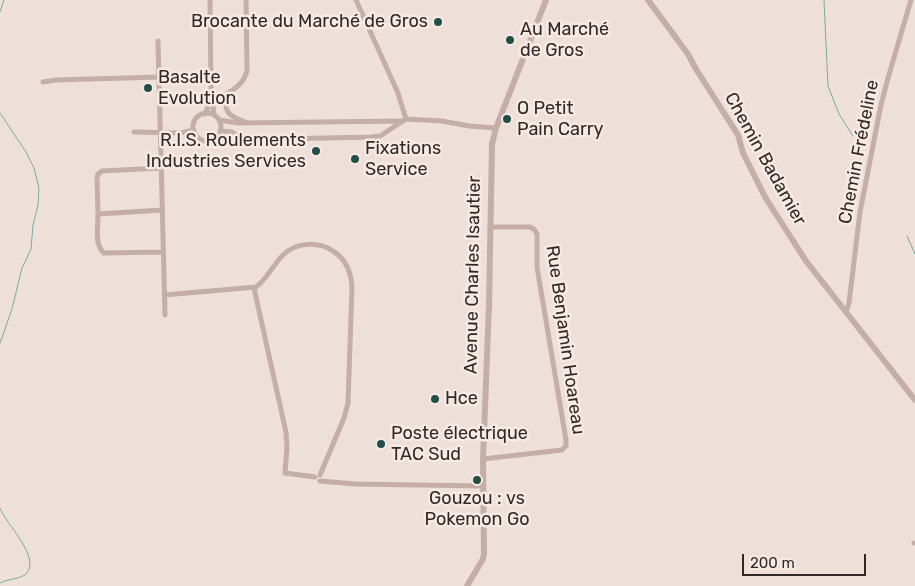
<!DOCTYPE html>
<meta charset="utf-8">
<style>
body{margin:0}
#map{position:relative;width:915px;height:586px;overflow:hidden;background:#eee0d9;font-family:Rubik,sans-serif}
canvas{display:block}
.scale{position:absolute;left:742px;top:554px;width:124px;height:22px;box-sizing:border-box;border:2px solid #322827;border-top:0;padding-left:6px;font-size:15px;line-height:18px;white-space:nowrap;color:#322827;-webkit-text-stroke:4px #f6eae5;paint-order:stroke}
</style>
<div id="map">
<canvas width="915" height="586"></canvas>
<div class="scale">200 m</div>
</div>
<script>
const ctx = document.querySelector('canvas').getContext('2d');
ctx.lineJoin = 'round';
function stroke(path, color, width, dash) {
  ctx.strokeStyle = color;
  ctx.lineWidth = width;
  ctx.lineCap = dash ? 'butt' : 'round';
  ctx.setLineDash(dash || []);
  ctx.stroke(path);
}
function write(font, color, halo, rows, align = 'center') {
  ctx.font = font + ' Rubik,sans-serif';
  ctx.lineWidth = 5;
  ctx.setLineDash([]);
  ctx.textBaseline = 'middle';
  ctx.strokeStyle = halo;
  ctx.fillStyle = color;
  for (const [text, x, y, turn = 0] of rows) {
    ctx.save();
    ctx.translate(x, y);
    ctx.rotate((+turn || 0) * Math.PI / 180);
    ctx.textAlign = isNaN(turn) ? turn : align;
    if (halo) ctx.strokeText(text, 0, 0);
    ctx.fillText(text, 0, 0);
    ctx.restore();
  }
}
stroke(new Path2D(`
 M824,0L828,86L839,114L853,136
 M0,12L4,0
 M0,113L26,152L34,168L39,188L38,205L33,225L31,249L22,268L12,309L0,343
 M907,236L915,254
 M0,508C5,523 42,558 26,574C20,579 7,579 0,583`), '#7ca89f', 1);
stroke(new Path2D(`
 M210,0L211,87
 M356,0L398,93L406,119
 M158,41L165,315
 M43,82L56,80L159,77
 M226,96C224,113 229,116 245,122
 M213,102C227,92 242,89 247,71L246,0
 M193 127a14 14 0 1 1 28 0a14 14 0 1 1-28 0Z
 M205,114L208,107L211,87L214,115
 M219,120L238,123L402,121
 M221,131L232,132L240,137L279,139L372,137L380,136L406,119L442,121L469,126L496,128
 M134,132L180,133L194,130
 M161,168L102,171L98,174L97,178L98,214L162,210
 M98,214C98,226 94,245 104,253L163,252
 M254,288L286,432L287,448L285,473L315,477
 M164,295L256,287C267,279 273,265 283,255C296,242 318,241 333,251C346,259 351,272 352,287L348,403L344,418L320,475
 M846,312L849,303L860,212L881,105L888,78L911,0
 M483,459L562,450L566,446V440L537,267V234L534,229L530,227H490
 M320,481L355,484L482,486
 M914,543H915`), '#c4aea7', 5);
stroke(new Path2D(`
 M648,0L688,54L696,69L738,135L743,153L765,197L806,261L915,400
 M467,586L483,559L484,554L483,459L489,305L492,144L496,128L546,0`), '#c4aea7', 6);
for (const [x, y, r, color] of [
 [438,22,5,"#214f47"],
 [510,40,5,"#214f47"],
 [148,88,5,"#214f47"],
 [507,119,5,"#214f47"],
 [316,151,5,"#214f47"],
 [355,159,5,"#214f47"],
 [435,399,5,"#214f47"],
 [381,444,5,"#214f47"],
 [477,480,5,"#214f47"]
]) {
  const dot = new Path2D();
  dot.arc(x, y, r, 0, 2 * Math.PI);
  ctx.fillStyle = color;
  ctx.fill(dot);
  stroke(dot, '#f6eae5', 2);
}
write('18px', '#322827', '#f6eae5', [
 ["Brocante du Marché de Gros",428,22,"right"],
 ["Au Marché",520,30],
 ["de Gros",520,51],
 ["Basalte",158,78],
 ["Evolution",158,99],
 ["O Petit",517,109],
 ["Pain Carry",517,130],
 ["R.I.S. Roulements",306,141,"right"],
 ["Industries Services",306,162,"right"],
 ["Fixations",365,149],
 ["Service",365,170],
 ["Hce",445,399],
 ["Poste électrique",391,434],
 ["TAC Sud",391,455],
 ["Gouzou : vs",477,499,"center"],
 ["Pokemon Go",477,520,"center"]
], 'left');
write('18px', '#322827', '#f6eae5', [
 ["Chemin Frédeline",859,152,-79],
 ["Chemin Badamier",765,159,61],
 ["Avenue Charles Isautier",473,275,-89],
 ["Rue Benjamin Hoareau",565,340,82]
]);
</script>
